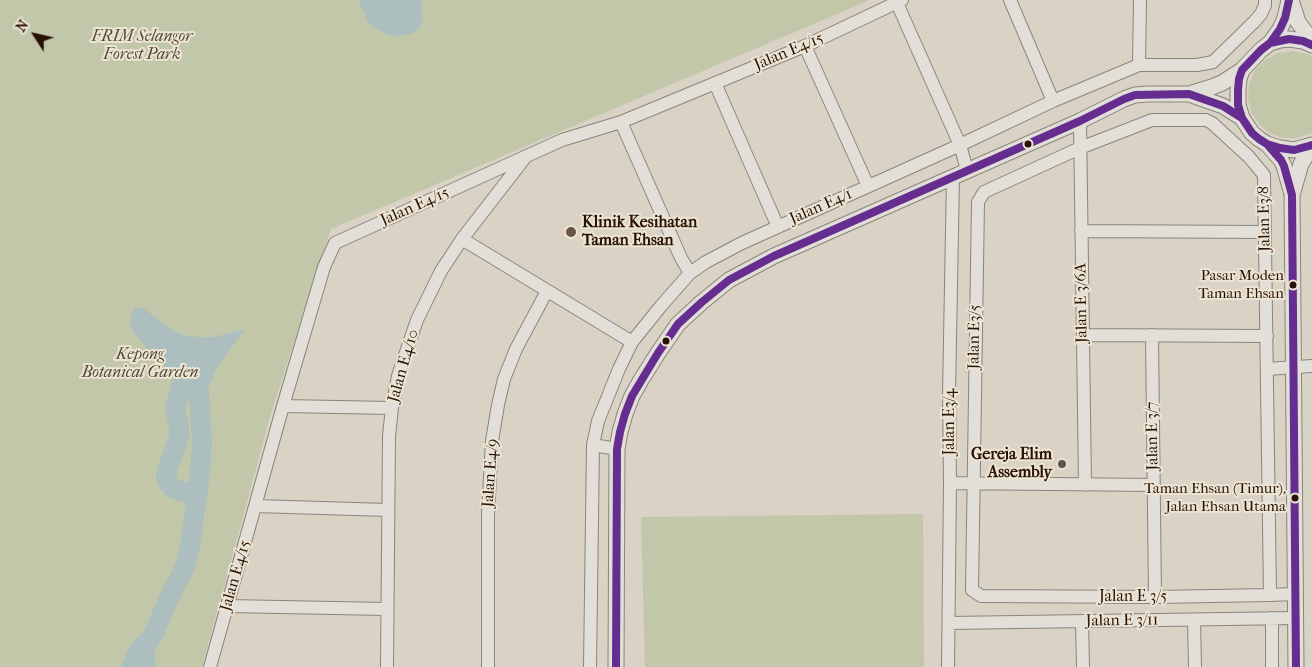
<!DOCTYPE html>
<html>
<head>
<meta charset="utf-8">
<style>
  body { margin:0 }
  #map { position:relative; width:1312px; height:667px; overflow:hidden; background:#d9d2c5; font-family:"IM FELL French Canon",serif }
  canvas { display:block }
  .north { position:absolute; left:10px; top:10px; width:50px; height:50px; -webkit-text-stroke:4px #ece4d4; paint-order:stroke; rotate:305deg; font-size:14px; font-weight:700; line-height:20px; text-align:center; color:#291203 }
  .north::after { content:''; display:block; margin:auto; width:18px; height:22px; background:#291203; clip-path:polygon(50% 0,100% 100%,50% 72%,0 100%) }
</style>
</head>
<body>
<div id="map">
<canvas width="1312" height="667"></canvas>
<div class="north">N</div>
</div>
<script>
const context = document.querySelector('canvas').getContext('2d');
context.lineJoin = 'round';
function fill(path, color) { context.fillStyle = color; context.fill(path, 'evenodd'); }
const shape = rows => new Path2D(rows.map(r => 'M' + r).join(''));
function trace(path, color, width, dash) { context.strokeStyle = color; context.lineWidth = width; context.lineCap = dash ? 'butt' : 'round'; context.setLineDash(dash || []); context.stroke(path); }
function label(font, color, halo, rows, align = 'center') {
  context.font = font + ' "IM FELL French Canon",serif'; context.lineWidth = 4; context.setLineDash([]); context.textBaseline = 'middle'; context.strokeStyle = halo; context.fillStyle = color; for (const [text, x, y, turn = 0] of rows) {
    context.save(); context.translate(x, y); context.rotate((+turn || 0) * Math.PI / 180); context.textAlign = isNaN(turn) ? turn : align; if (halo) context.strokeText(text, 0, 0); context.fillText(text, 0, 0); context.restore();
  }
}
const green = shape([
  [0,0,870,0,331,229,272,410,202,667,0,667],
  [1293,51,1307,54,1312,56,1312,133,1297,138,1283,138,1269,133,1259,124,1251,112,1248,98,1249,84,1255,70,1265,60,1278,53],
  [923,514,924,667,645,667,641,517]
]);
const water = shape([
  [360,0,421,0,423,19,420,27,416,31,410,34,393,37,374,28,368,22,360,4],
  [135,308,143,308,173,330,183,335,198,337,214,337,245,329,216,369,204,398,163,365,133,332,130,323,131,315],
  [159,620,160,627,154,655,156,662,155,667,121,667,127,651,133,641]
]);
const river = shape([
  [183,381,175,408,179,427,179,437,167,471,166,477,169,484,173,488,184,492,198,494],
  [132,667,143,651,155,631,168,600,185,567,190,546,200,473,202,442,199,394]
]);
const minor = shape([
  [1010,0,1053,101],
  [897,3,960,145,967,170],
  [805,46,868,186],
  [1139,65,1140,0],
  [715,83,778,227],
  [1080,121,1085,485],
  [621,122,681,258,690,273],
  [1081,231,1265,232],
  [462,239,632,342],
  [1083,335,1267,336],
  [1152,335,1155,597],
  [1267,369,1312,366],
  [283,406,392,408],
  [593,445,617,449],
  [950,483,1154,485],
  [255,506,388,510],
  [1270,595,1264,175,1249,157,1212,123,1206,120,1152,120,1080,148,984,192,978,202,972,590,981,596,1155,597,1270,595,1295,594],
  [227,606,387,609],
  [1272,618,1272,667],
  [1194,620,1195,667],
  [1082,621,1083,667],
  [949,623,1296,618],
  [210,667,283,406,324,267,335,243,562,140,621,122,805,46,902,0],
  [387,667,389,436,392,408,398,376,417,320,441,271,462,239,524,159],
  [488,667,488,514,492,441,498,405,504,379,516,349,547,291],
  [590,667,593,445,598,421,619,369,632,342,661,306,690,273,706,262,742,243,960,145,1053,101,1139,65,1197,65,1213,62,1254,22,1261,14,1265,5,1265,0],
  [948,667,950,483,949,394,953,177]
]);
const tertiary = shape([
  [1291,0,1298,22,1312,41],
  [1270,43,1280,29,1285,18,1289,0],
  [1312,45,1303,41,1289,39,1280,40,1270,43,1261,50,1242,70,1239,79,1238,90,1238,105,1242,118,1252,133,1259,139,1267,144,1280,148,1294,150,1312,145],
  [1189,94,1212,87,1222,83,1242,70],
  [1267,144,1281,160,1284,166,1292,194],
  [616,667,617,449,620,432,625,414,632,396,641,380,658,353,678,324,702,302,729,280,774,256,1080,121,1124,99,1135,95,1148,94,1189,94,1223,106,1242,118],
  [1296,667,1292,195,1301,164,1312,146]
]);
const bus1 = shape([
  [1270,43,1280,29,1285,18,1289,0],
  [1312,45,1303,41,1289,39,1270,43,1261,50,1242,70,1239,79,1238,90,1238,105,1242,118,1252,133,1259,139,1267,144,1280,148,1294,150,1312,145],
  [1267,144,1281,160,1284,166,1292,195,1296,667],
  [616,667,617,449,620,432,625,414,632,396,658,353,678,324,702,302,729,280,774,256,1080,121,1124,99,1135,95,1189,94,1223,106,1242,118]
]);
const markers = [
  [1028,144,4.5,"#291203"],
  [571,232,6,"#675547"],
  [1293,285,4.5,"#291203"],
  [666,341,4.5,"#291203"],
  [1062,464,5,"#675547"],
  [1295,498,4.5,"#291203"]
];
const busNames = [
  ["Pasar Moden",1284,276],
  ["Taman Ehsan",1284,294],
  ["Taman Ehsan (Timur),",1286,489],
  ["Jalan Ehsan Utama",1286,507]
];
const parkNames = [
  ["FRIM Selangor",142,37],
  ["Forest Park",142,55],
  ["Kepong",140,355],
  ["Botanical Garden",140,373]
];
const streetNames = [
  ["Jalan E4/15",789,52,-23],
  ["Jalan E4/15",415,207,-24],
  ["Jalan E4/1",821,207,-24],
  ["Jalan E3/8",1265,219,-91],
  ["Jalan E 3/6A",1082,303,-91],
  ["Jalan E3/5",975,337,-89],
  ["Jalan E4/10",404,366,-74],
  ["Jalan E3/4",950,422,-90],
  ["Jalan E 3/7",1153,436,-91],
  ["Jalan E4/9",491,473,-86],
  ["Jalan E4/15",236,576,-74],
  ["Jalan E 3/5",1133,597],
  ["Jalan E 3/11",1122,621,-1]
];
const poiNames = [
  ["Klinik Kesihatan",582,223],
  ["Taman Ehsan",582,241],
  ["Gereja Elim",1052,455,"right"],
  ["Assembly",1052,473,"right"]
];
fill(green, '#c2c7aa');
fill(water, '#acbfbe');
trace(river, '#acbfbe', 20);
trace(minor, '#8b847b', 14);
trace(tertiary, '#8b847b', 17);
trace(minor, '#e2dfd9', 12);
trace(tertiary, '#e2dfd9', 15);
trace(bus1, '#662d91', 8);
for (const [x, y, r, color] of markers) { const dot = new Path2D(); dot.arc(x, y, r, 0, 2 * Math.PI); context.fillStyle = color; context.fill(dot); trace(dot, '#ece4d4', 2); }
label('15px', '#291203', '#ece4d4', busNames, 'right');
label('italic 16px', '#52462e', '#ece4d4', parkNames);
label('16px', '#291203', '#ece4d4', streetNames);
label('bold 16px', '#291203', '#ece4d4', poiNames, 'left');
</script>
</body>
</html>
